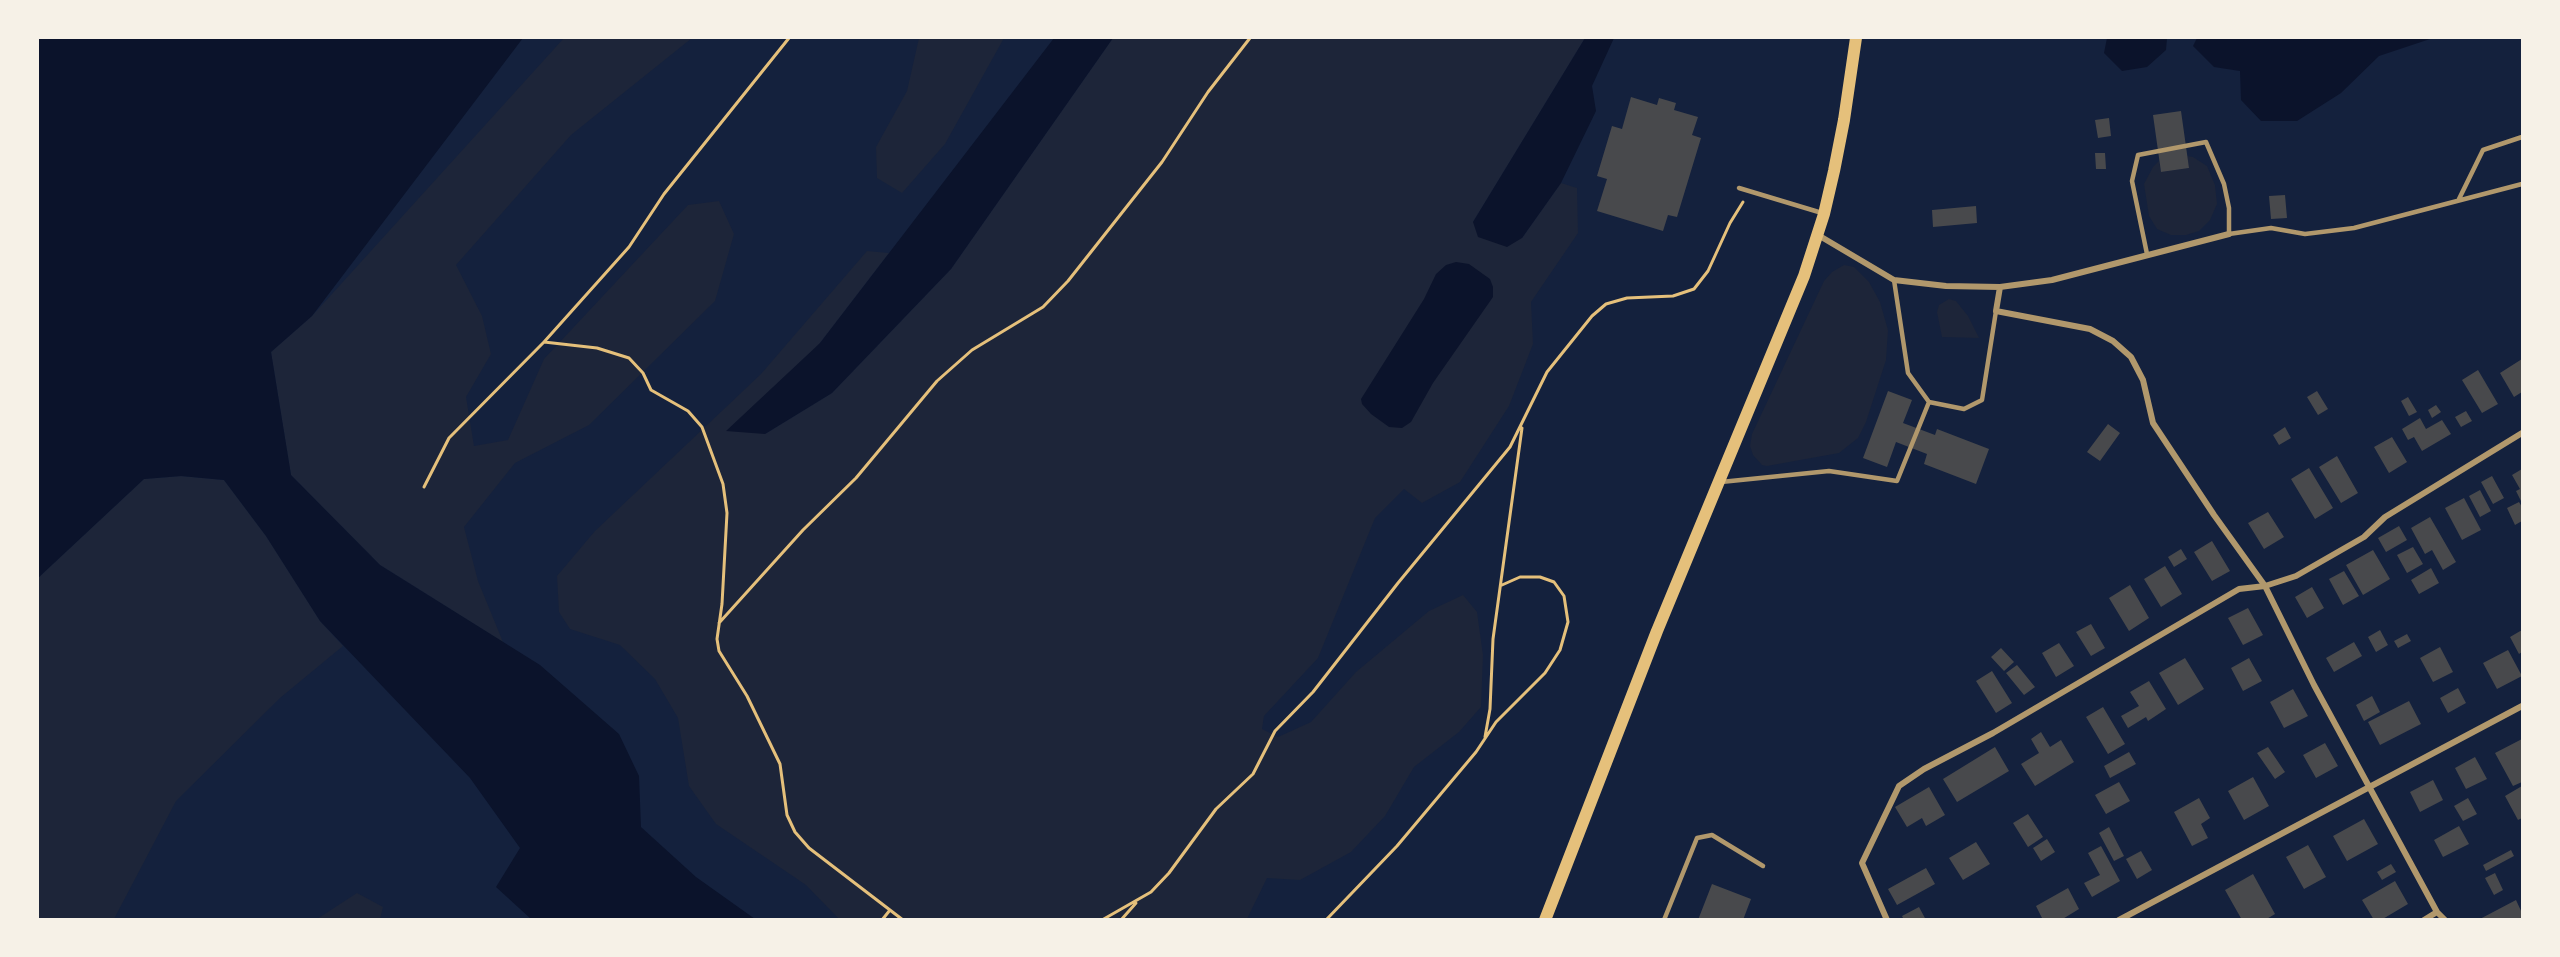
<!DOCTYPE html>
<html>
<head>
<meta charset="utf-8">
<style>
  body { margin:0 }
  #map { position:relative; width:2560px; height:957px; overflow:hidden; background:#14213d; font-family:"Fira Sans",sans-serif }
  canvas { display:block }
  .frame { position:absolute; inset:0; border:39px solid #f6f1e7; pointer-events:none }
</style>
</head>
<body>
<div id="map">
<canvas width="2560" height="957"></canvas>
<div class="frame"></div>
</div>
<script>
const context = document.querySelector('canvas').getContext('2d');
context.lineJoin = 'round';
function fill(path, color) { context.fillStyle = color; context.fill(path, 'evenodd'); }
const shape = rows => new Path2D(rows.map(r => 'M' + r).join(''));
function trace(path, color, width, dash) { context.strokeStyle = color; context.lineWidth = width; context.lineCap = dash ? 'butt' : 'round'; context.setLineDash(dash || []); context.stroke(path); }
const green = shape([
  [564,38,692,38,571,135,456,265,482,316,491,354,466,397,474,446,508,440,544,359,688,205,719,201,734,234,715,301,589,425,515,463,464,527,478,581,503,642,380,565,291,475,271,352,312,316],
  [919,38,1004,38,945,144,902,193,877,178,876,147,907,91],
  [1113,38,1585,38,1473,222,1522,238,1561,183,1577,188,1578,233,1531,302,1533,344,1509,406,1460,482,1422,503,1404,489,1375,518,1318,658,1264,716,1262,729,1278,737,1311,722,1356,672,1429,611,1463,595,1477,612,1483,655,1481,707,1459,732,1414,767,1385,816,1351,852,1300,880,1267,878,1247,919,839,919,806,885,716,824,689,786,678,718,655,679,620,645,570,629,559,612,557,576,595,531,761,374,867,251,889,253,820,343,765,434,832,393,951,269],
  [2187,156,2193,157,2207,166,2215,185,2217,204,2210,220,2199,231,2186,235,2171,235,2157,229,2149,216,2144,184,2153,167,2159,161,2161,172,2189,168],
  [1844,265,1854,267,1869,282,1880,302,1888,330,1886,360,1866,422,1858,438,1839,453,1767,466,1762,465,1753,455,1750,446,1752,434,1824,281,1832,272],
  [1949,299,1956,301,1968,316,1979,338,1942,337,1937,312,1939,305],
  [181,476,224,480,266,536,320,621,343,646,280,698,176,801,114,919,38,920,38,578,144,479],
  [357,893,383,907,380,919,317,919]
]);
const water = shape([
  [38,38,523,38,312,316,271,352,291,475,380,565,540,665,619,734,639,776,641,827,696,877,755,919,531,919,496,887,520,848,470,778,320,621,266,536,224,480,181,476,144,479,38,578],
  [1054,38,1113,38,951,269,832,393,765,434,726,431,820,343],
  [1585,38,1614,38,1592,86,1596,111,1561,183,1522,238,1507,247,1478,237,1473,222],
  [2107,38,2167,38,2166,50,2147,67,2122,71,2104,53],
  [2197,38,2433,38,2379,56,2341,93,2297,121,2261,121,2241,100,2240,71,2214,67,2193,46],
  [1456,262,1469,264,1490,279,1493,287,1493,297,1433,383,1411,422,1402,428,1389,427,1371,414,1362,404,1361,399,1424,299,1436,274,1446,265]
]);
const building = shape([
  [1631,97,1657,105,1659,98,1676,103,1674,110,1698,117,1692,135,1701,138,1677,217,1668,215,1663,231,1597,211,1607,179,1597,176,1612,126,1622,129],
  [2181,111,2189,168,2161,172,2153,115],
  [2109,118,2111,136,2098,138,2095,120],
  [2095,153,2105,153,2106,169,2096,169],
  [2285,195,2287,218,2271,219,2269,196],
  [1976,206,1977,223,1933,227,1932,210],
  [2522,359,2522,392,2514,397,2500,373],
  [2478,370,2498,404,2482,413,2462,380],
  [1888,391,1912,400,1903,423,1935,435,1937,429,1989,449,1976,484,1924,464,1927,454,1896,442,1887,467,1863,458],
  [2317,391,2328,409,2318,415,2307,397],
  [2408,397,2417,412,2409,416,2401,401],
  [2436,405,2441,412,2432,418,2428,410],
  [2466,411,2472,421,2461,427,2455,417],
  [2420,418,2426,429,2442,420,2451,434,2422,451,2414,437,2408,440,2402,429],
  [2108,424,2120,433,2100,461,2087,452],
  [2285,427,2291,438,2279,445,2273,435],
  [2392,437,2407,462,2389,473,2374,447],
  [2337,456,2358,493,2341,503,2319,467],
  [2309,468,2333,508,2315,519,2291,479],
  [2522,469,2522,503,2516,491,2520,489,2512,475],
  [2492,476,2504,498,2493,504,2481,482],
  [2480,490,2491,511,2480,517,2469,496],
  [2464,498,2481,530,2462,540,2445,508],
  [2519,502,2522,507,2522,521,2515,525,2507,508],
  [2268,512,2284,537,2264,549,2248,523],
  [2430,517,2456,562,2443,570,2432,550,2425,554,2411,528],
  [2399,526,2407,540,2386,552,2378,538],
  [2212,541,2230,571,2212,581,2194,552],
  [2413,547,2423,564,2407,573,2397,555],
  [2181,549,2187,559,2174,567,2168,557],
  [2373,550,2390,579,2363,595,2346,565],
  [2165,566,2182,594,2161,607,2144,579],
  [2431,568,2439,583,2419,594,2411,580],
  [2344,571,2359,596,2343,605,2329,579],
  [2130,585,2149,618,2129,631,2109,598],
  [2312,587,2324,608,2307,618,2295,597],
  [2248,608,2263,635,2243,645,2228,618],
  [2091,624,2105,648,2091,656,2076,632],
  [2380,630,2388,645,2376,652,2368,637],
  [2522,630,2522,652,2519,654,2510,637],
  [2407,634,2411,641,2398,648,2394,641],
  [2354,642,2362,656,2334,672,2326,658],
  [2059,643,2074,666,2056,677,2042,653],
  [2440,647,2453,672,2433,682,2420,658],
  [2001,648,2014,662,2004,671,1991,657],
  [2508,650,2522,676,2497,689,2483,663],
  [2185,658,2204,689,2178,705,2159,673],
  [2249,658,2262,681,2243,691,2231,668],
  [2017,665,2035,687,2024,695,2006,673],
  [1992,671,2012,703,1996,713,1976,681],
  [2149,681,2166,709,2148,721,2146,717,2128,728,2121,716,2139,706,2130,692],
  [2458,688,2466,703,2448,713,2440,698],
  [2293,689,2308,716,2284,728,2270,702],
  [2372,696,2380,712,2364,721,2356,705],
  [2409,701,2421,724,2380,745,2368,722],
  [2103,707,2125,744,2108,754,2086,717],
  [2041,732,2050,747,2061,740,2074,762,2035,786,2021,764,2039,753,2031,739],
  [2522,739,2522,782,2513,786,2495,753],
  [2325,743,2338,766,2316,778,2303,755],
  [1995,747,2009,771,1957,802,1943,779],
  [2268,747,2285,772,2275,779,2257,753],
  [2129,752,2136,764,2110,778,2104,766],
  [2475,757,2487,779,2466,789,2455,768],
  [2253,777,2269,806,2244,820,2228,791],
  [2433,780,2443,800,2420,812,2410,792],
  [2119,782,2130,801,2106,814,2095,795],
  [2522,786,2522,818,2518,820,2505,796],
  [1929,787,1945,815,1926,826,1922,818,1907,827,1895,807],
  [2199,798,2210,818,2201,824,2208,838,2192,846,2174,812],
  [2468,798,2477,814,2463,821,2454,806],
  [2028,814,2043,837,2028,847,2013,823],
  [2364,819,2378,844,2347,861,2333,836],
  [2459,826,2469,844,2443,857,2434,840],
  [2109,827,2124,856,2114,861,2099,833],
  [2047,839,2055,852,2041,861,2033,848],
  [1976,842,1990,864,1963,880,1949,858],
  [2308,845,2326,877,2304,889,2286,857],
  [2101,846,2120,881,2092,897,2084,883,2100,875,2088,853],
  [2511,850,2514,856,2486,871,2483,865],
  [2141,851,2152,870,2137,879,2126,859],
  [2391,864,2396,872,2382,880,2377,872],
  [1926,868,1935,884,1897,905,1888,889],
  [2495,873,2503,890,2494,895,2485,878],
  [2253,874,2275,914,2265,920,2242,920,2225,890],
  [2395,881,2408,904,2381,920,2374,920,2362,900],
  [1712,884,1751,899,1743,920,1698,920],
  [2068,888,2079,909,2061,920,2043,920,2036,906],
  [2516,900,2522,913,2522,920,2478,920],
  [1919,907,1926,920,1904,920,1902,916]
]);
const path = shape([
  [544,342,597,348,629,358,643,373,651,390,688,411,702,427,723,484,727,513,722,604,717,639,719,651,747,696,780,764,787,815,795,832,809,848,903,920],
  [424,487,449,438,544,342,629,247,664,194,789,38],
  [719,623,803,530,856,478,937,381,972,350,1043,307,1068,281,1162,162,1208,92,1250,38],
  [1485,737,1490,709,1493,639,1522,428],
  [882,920,890,910],
  [1102,920,1151,892,1169,873,1216,809,1253,774,1275,731,1313,692,1398,583,1510,447,1547,372,1592,316,1606,304,1627,298,1673,296,1694,289,1708,271,1730,223,1743,202],
  [1121,920,1136,903],
  [1326,920,1397,846,1476,752,1496,722,1545,673,1560,650,1568,622,1564,596,1554,582,1540,577,1520,577,1502,585]
]);
const service = shape([
  [1739,188,1822,213],
  [2459,199,2483,150,2522,137],
  [2147,254,2132,181,2138,155,2206,142,2224,184,2229,208,2229,234,2271,228,2305,234,2354,228,2522,184],
  [1929,402,1964,409,1982,400,1996,311],
  [1721,482,1829,471,1897,481,1929,402,1908,373,1894,280],
  [1664,920,1697,838,1712,835,1763,866]
]);
const minor = shape([
  [1818,235,1894,280,1946,286,2000,287,2052,280,2229,234],
  [2000,287,1996,311,2090,329,2113,341,2131,357,2143,380,2153,423,2214,515,2265,586,2314,685,2437,912],
  [1887,920,1862,863,1899,786,1924,769,1993,733,2239,589,2265,586,2296,576,2364,537,2385,517,2522,433],
  [2119,920,2522,706],
  [2424,920,2437,912,2445,920]
]);
const secondary = shape([
  [1545,920,1657,631,1804,276,1824,214,1834,171,1844,120,1856,38]
]);
fill(green, '#1d2539');
fill(water, '#0b132b');
fill(building, '#48494c');
trace(path, '#e5c07b', 3);
trace(service, '#b1986c', 4.5);
trace(minor, '#b1986c', 6);
trace(secondary, '#e5c07b', 12);
</script>
</body>
</html>
